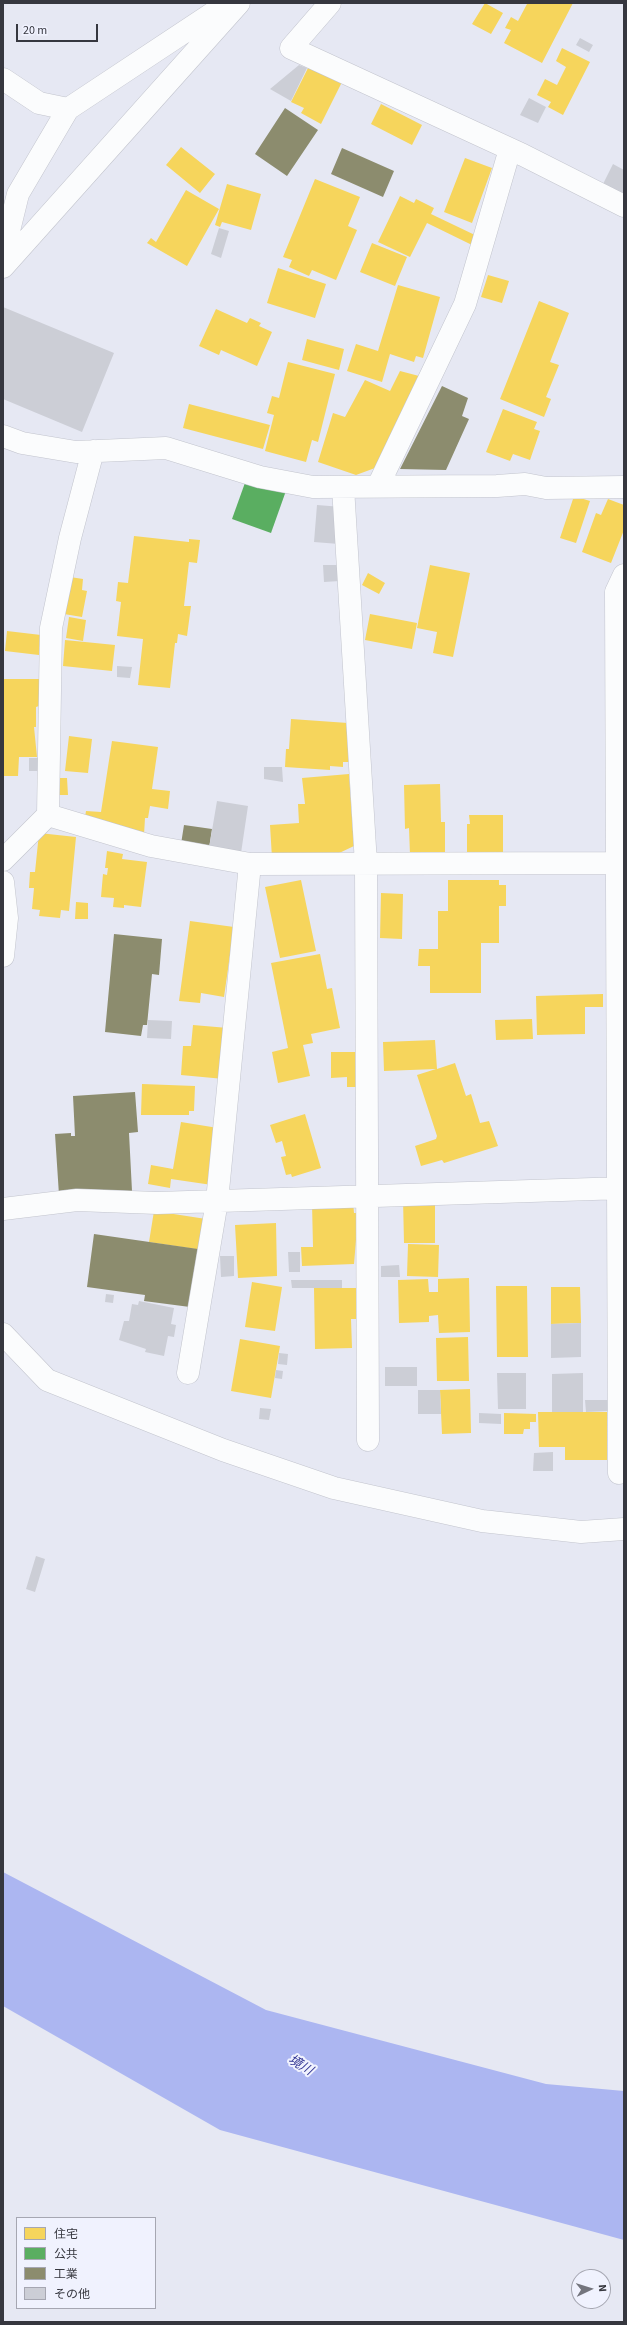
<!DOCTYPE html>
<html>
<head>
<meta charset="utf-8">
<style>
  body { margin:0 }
  #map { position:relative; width:627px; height:2325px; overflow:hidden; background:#e6e8f3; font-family:"Source Sans 3","Noto Sans JP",sans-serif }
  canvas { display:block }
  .frame { position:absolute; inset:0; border:4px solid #36373f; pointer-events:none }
  .legend { position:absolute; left:16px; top:2217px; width:140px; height:92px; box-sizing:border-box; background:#f0f2fe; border:1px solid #a6a7b2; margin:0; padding:5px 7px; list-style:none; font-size:12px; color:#36373f }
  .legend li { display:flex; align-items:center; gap:8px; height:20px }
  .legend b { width:20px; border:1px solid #a6a7b2 }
  .north { position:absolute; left:571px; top:2269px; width:40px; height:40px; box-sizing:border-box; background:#f0f2fe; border:1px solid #a6a7b2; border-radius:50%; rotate:86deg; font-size:11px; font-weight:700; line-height:16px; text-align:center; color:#36373f }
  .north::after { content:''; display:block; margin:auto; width:14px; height:18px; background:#74757e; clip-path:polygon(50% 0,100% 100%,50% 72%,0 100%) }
  .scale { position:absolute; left:16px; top:24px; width:82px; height:18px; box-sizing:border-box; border:2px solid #36373f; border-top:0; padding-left:5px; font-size:12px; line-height:14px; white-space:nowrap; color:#36373f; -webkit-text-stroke:3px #f0f2fe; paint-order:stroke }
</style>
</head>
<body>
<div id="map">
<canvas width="627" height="2325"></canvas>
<div class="frame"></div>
<ul class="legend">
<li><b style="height:11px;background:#f6d55c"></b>住宅</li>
<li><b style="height:11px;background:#5aae61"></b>公共</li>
<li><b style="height:11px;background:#8c8c6e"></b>工業</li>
<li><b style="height:11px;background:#ccced6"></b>その他</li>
</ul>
<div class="north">N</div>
<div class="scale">20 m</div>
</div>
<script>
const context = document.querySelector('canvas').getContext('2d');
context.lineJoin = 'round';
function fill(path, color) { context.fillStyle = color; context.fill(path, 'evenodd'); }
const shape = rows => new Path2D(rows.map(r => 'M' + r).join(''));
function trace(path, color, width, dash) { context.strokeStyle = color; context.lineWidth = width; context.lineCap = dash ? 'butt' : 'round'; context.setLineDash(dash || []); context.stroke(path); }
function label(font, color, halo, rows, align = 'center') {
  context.font = font + ' "Source Sans 3","Noto Sans JP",sans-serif'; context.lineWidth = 4; context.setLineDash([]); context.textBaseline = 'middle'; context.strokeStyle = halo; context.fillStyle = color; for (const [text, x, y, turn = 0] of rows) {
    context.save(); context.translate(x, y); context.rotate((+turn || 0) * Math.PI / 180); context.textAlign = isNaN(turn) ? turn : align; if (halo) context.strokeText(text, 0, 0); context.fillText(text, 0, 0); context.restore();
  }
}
const water = shape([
  [3,1872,266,2010,546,2084,624,2091,624,2240,220,2130,3,2006]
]);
const homes = shape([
  [485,3,503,13,491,34,472,24],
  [525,3,573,3,542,63,504,43,511,30,505,28,511,17,518,21,527,4],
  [562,48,590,62,563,115,548,107,551,102,537,95,545,79,557,85,566,67,556,61],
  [309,66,342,82,321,124,301,113,304,108,291,102],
  [381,104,422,125,412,145,371,124],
  [181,147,215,174,200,193,166,165],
  [465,158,492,168,472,223,444,212],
  [315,179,360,197,348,226,357,230,336,280,312,270,309,276,289,267,292,260,283,257],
  [227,184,261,194,251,230,222,222,220,227,215,225],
  [186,190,219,209,187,266,147,243,151,238,156,242],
  [400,196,414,203,416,199,434,208,431,214,477,236,472,245,427,223,410,257,378,242],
  [372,243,407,257,395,286,360,272],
  [278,268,326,284,315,318,267,303],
  [488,275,509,281,502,303,481,297],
  [398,285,440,297,423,358,416,356,414,362,390,354,382,382,347,371,356,344,378,351],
  [539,301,569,313,550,362,559,365,546,397,551,399,544,417,500,399],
  [216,309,247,323,250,318,261,323,259,326,272,332,257,366,221,350,219,355,199,346],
  [307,339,344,349,339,370,302,360],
  [288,362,335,374,318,442,312,440,306,462,265,451,274,415,267,413,272,396,279,398],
  [400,371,419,376,375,468,356,475,318,462,333,413,345,417,365,380,390,391],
  [189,404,270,425,263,449,183,428],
  [503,409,537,422,534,429,540,431,530,460,513,454,510,461,486,452],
  [574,496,590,501,576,543,560,538],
  [608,499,624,505,624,530,611,563,582,552,596,513,601,515],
  [134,536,189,542,189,539,200,540,197,563,189,562,184,606,191,606,187,636,178,634,177,643,175,643,170,688,138,685,143,639,117,636,121,602,116,601,118,582,128,583],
  [430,565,470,573,453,657,433,653,437,632,417,628],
  [368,573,385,583,379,594,362,585],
  [70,577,83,579,82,590,87,591,82,617,64,614],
  [370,614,417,623,412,649,365,640],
  [69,617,86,620,83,641,66,638],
  [7,631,41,635,39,655,5,651],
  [65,640,115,645,112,671,63,666],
  [3,679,39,679,39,706,36,707,36,727,34,727,37,757,19,757,18,776,3,776],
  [291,719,348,723,352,762,343,762,343,767,330,766,330,770,285,767,286,749,289,749],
  [69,736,92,739,88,773,65,771],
  [112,741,158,747,152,789,170,791,168,809,150,806,148,818,145,818,144,835,85,817,86,811,101,812],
  [349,774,354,846,335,855,272,858,270,825,299,823,298,804,305,804,302,778],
  [57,778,67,778,68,795,57,795],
  [440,784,441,822,445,822,445,855,410,855,409,828,405,829,404,785],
  [469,815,503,815,503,852,467,852,467,824,470,824],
  [39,833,76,837,69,911,61,910,60,918,39,916,40,910,32,909,34,888,29,888,30,872,35,872],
  [107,851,123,854,122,859,147,862,141,907,124,905,124,908,113,907,114,898,101,897,103,874,107,875,108,868,105,868],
  [301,880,316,951,280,958,265,887],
  [448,880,499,880,499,885,506,885,506,906,499,906,499,943,481,943,481,993,430,993,430,966,418,966,419,949,438,949,438,911,448,911],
  [381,893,403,894,402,939,380,938],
  [76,902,88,903,88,919,75,919],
  [190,921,234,927,224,997,201,993,200,1003,179,1001],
  [320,954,327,989,332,988,340,1028,311,1034,313,1043,303,1045,310,1076,278,1083,272,1052,288,1048,271,963],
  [603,994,603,1007,585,1007,585,1034,537,1035,536,996],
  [532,1019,533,1039,496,1040,495,1020],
  [193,1025,228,1028,224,1079,181,1075,183,1046,191,1046],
  [435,1040,437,1069,455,1063,466,1096,471,1094,480,1123,489,1121,498,1146,444,1163,442,1160,421,1166,415,1146,436,1139,437,1136,417,1075,436,1069,384,1071,383,1042],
  [331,1052,363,1052,363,1087,347,1087,347,1077,331,1078],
  [142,1084,195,1086,194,1111,189,1111,189,1115,141,1115],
  [305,1114,321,1168,292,1177,291,1174,286,1175,281,1157,286,1156,282,1141,276,1143,270,1125],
  [181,1122,218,1128,212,1185,171,1179,170,1188,148,1184,151,1165,173,1169],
  [403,1199,435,1199,435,1243,404,1243],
  [353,1201,354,1213,362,1213,363,1239,356,1240,354,1264,302,1266,301,1247,313,1247,312,1203],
  [154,1211,206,1219,202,1250,149,1242],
  [276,1223,277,1276,238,1278,235,1225],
  [408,1244,439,1245,438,1277,407,1276],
  [469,1278,470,1332,439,1333,438,1315,429,1316,429,1322,399,1323,398,1280,428,1279,429,1292,438,1292,438,1279],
  [252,1282,282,1287,275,1331,245,1327],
  [496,1286,527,1286,528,1357,497,1357],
  [551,1287,580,1287,581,1323,551,1324],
  [314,1288,358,1288,358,1319,351,1319,352,1348,315,1349],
  [468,1337,469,1381,437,1381,436,1338],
  [240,1339,280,1346,271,1398,231,1391],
  [470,1389,471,1433,442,1434,440,1390],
  [538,1412,607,1412,607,1460,565,1460,565,1447,539,1447],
  [504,1413,536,1414,536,1422,530,1422,530,1429,524,1429,523,1434,504,1434]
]);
const public = shape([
  [246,480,287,488,271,533,232,519]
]);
const industry = shape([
  [285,108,318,130,287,176,255,154],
  [342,148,394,171,383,197,331,174],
  [442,386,468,398,462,416,469,419,446,470,400,469],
  [184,825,212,829,209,848,181,844],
  [114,934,162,939,159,975,152,974,147,1025,143,1025,141,1036,105,1032],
  [135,1092,138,1132,129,1133,132,1191,59,1195,55,1134,71,1133,71,1136,75,1136,73,1096],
  [94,1234,198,1249,190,1307,144,1301,145,1295,87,1287]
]);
const building = shape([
  [580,38,593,45,589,52,576,45],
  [299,65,307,68,291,101,270,89],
  [529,98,546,107,538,123,520,115],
  [613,164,624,170,624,197,602,186],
  [219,228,229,231,221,258,211,254],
  [3,307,114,353,82,432,3,399],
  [317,505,342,507,339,544,314,542],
  [323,565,340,565,340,581,324,582],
  [117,666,132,667,130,678,117,677],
  [29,758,39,758,39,771,29,771],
  [264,767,282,767,283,782,264,779],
  [217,801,248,806,241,853,209,848],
  [148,1020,172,1021,171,1039,147,1038],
  [288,1252,300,1252,300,1272,289,1272],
  [220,1256,234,1256,234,1276,221,1277],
  [399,1265,400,1277,381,1277,381,1266],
  [291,1280,342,1280,342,1288,292,1288],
  [106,1294,114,1295,113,1303,105,1302],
  [139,1301,174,1308,171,1324,176,1325,174,1337,168,1336,164,1356,145,1352,146,1349,119,1340,124,1321,129,1321,132,1304,138,1305],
  [581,1323,581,1357,551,1358,551,1324],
  [279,1353,288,1354,287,1365,278,1364],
  [385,1367,417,1367,417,1386,385,1386],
  [276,1370,283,1371,282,1379,275,1378],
  [497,1373,526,1373,526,1409,498,1409],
  [583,1373,583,1412,552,1412,552,1374],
  [418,1390,440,1390,441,1414,418,1414],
  [585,1400,610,1400,609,1411,586,1412],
  [260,1408,271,1409,269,1420,259,1419],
  [479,1413,501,1414,501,1424,479,1423],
  [553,1452,553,1471,533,1471,534,1453],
  [36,1556,45,1559,35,1592,26,1589]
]);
const minor = shape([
  [330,3,291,48,523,155,624,206],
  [3,79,39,103,68,109],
  [3,255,18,194,68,109,228,3],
  [3,267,239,3],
  [3,436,22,443,76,452,166,448,260,477,313,487,497,486,525,484,546,488,624,487],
  [93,451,70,538,51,628,48,815,151,846,250,864,617,863],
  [378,486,465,304,510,149],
  [343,487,366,864,368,1440],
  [3,860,48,815],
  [3,882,7,918,3,956],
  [3,1209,77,1200,157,1203,624,1188],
  [3,1334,47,1380,223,1450,334,1488,482,1521,581,1532,624,1529],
  [188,1373,217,1201,250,864],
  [619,1473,616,592,624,575]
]);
const waterNames = [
  ["境川",300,2066,31]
];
fill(water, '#acb6f1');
fill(homes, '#f6d55c');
fill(public, '#5aae61');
fill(industry, '#8c8c6e');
fill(building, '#ccced6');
trace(minor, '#c2c4cd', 23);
trace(minor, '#fbfcfd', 22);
label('italic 13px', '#373a96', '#f0f2fe', waterNames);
</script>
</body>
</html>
